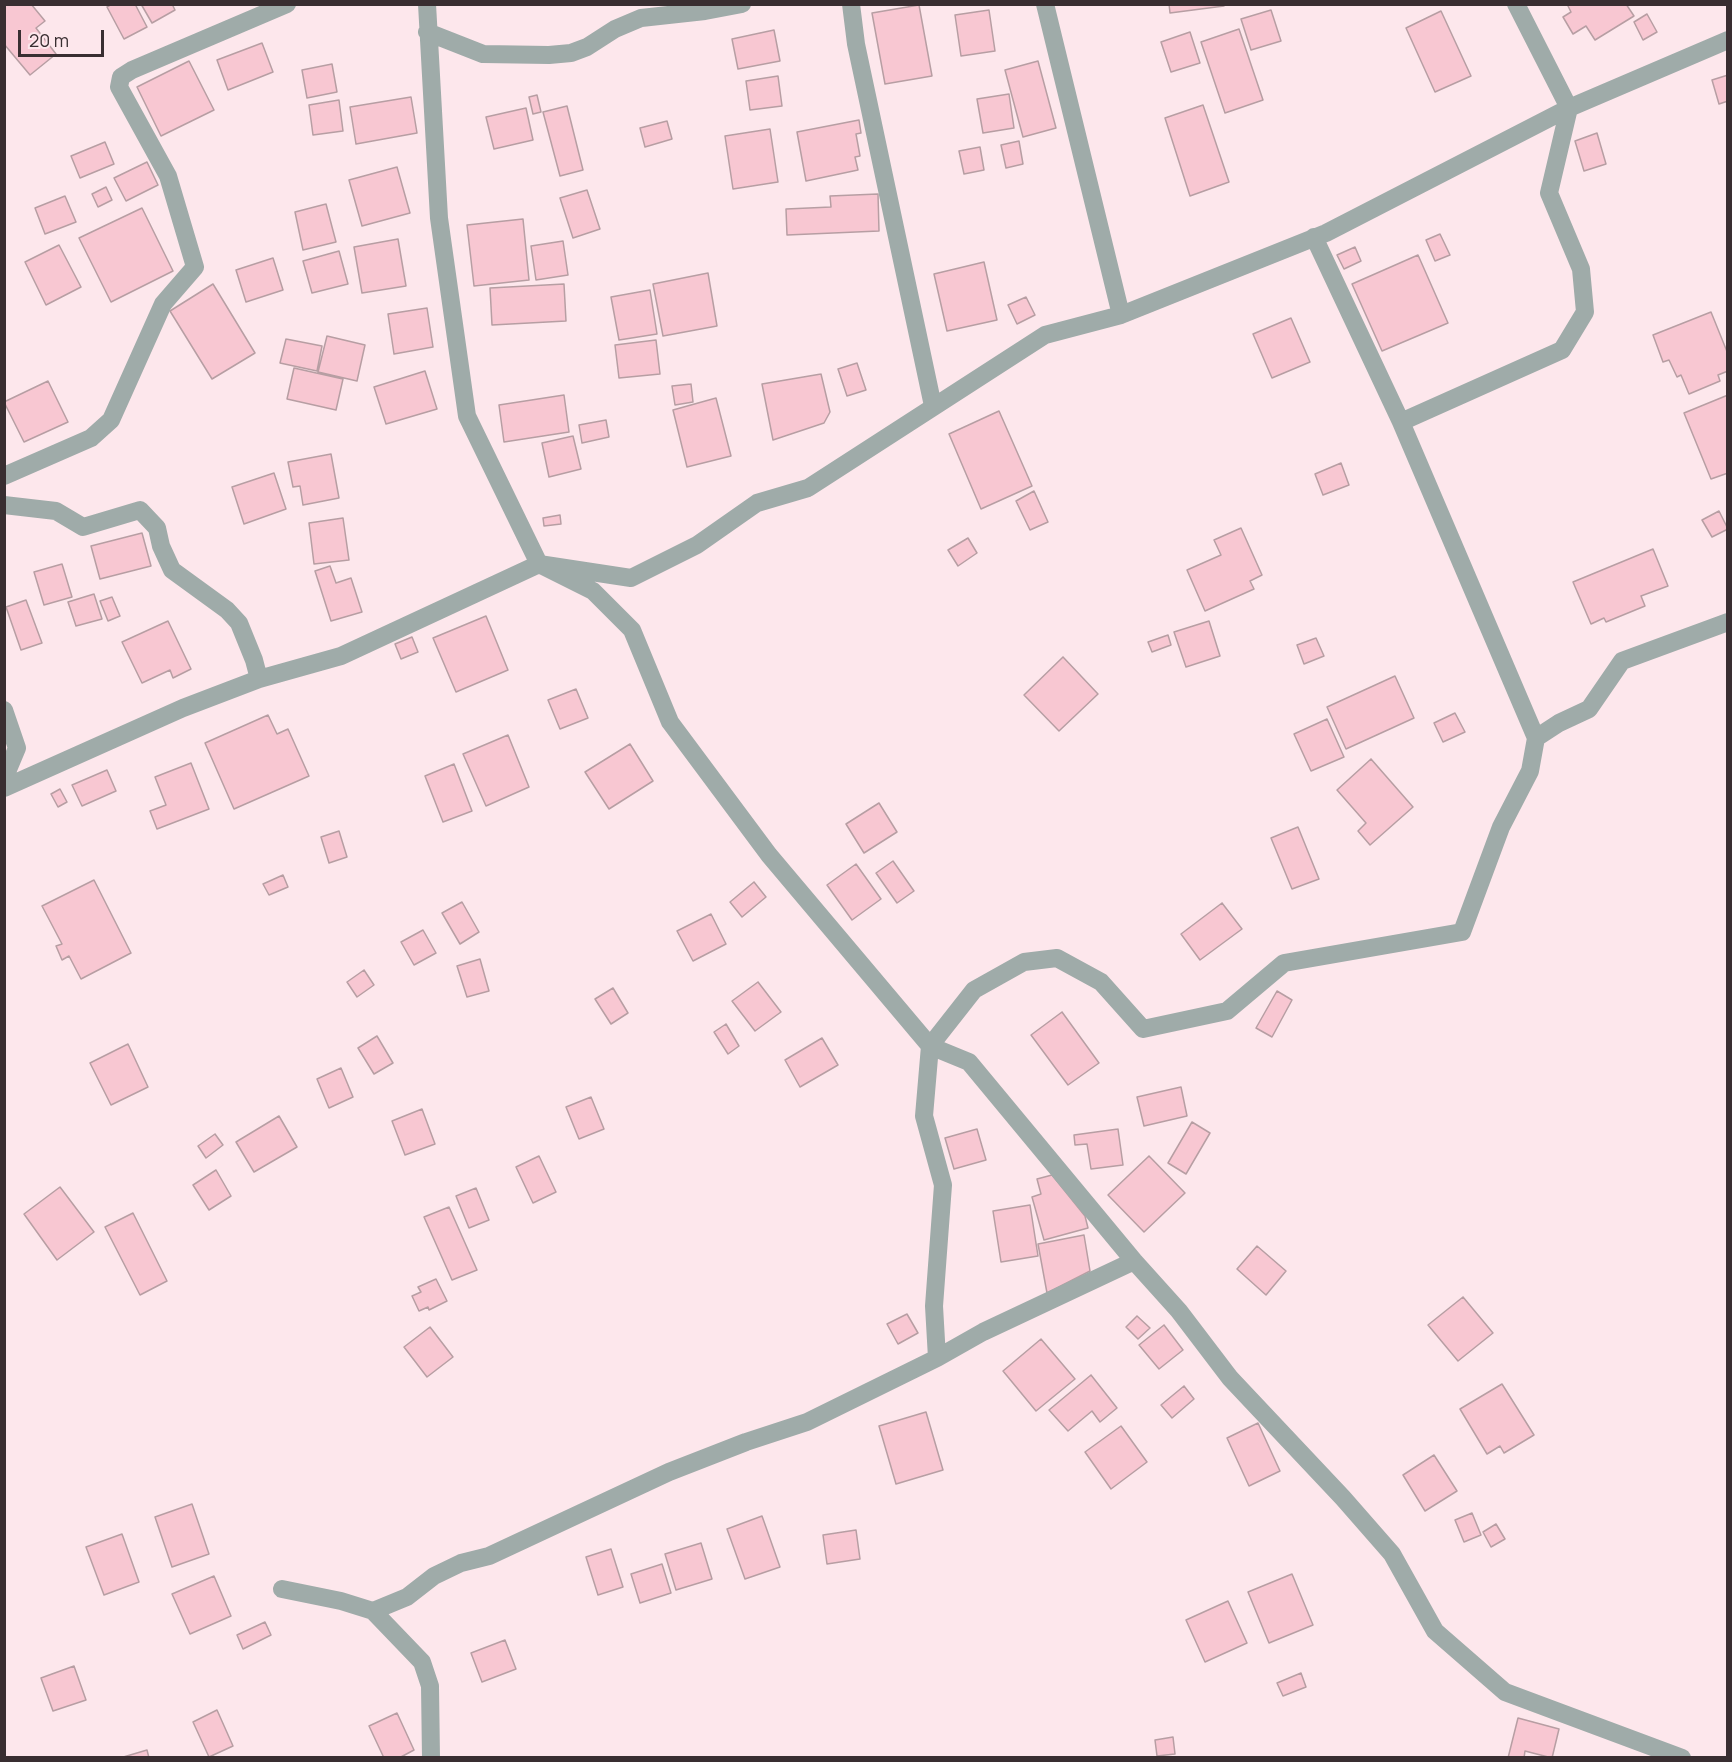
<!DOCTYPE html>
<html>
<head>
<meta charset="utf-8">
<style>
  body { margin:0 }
  #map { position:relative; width:1732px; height:1762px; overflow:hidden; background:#fde7ec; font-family:Manrope,sans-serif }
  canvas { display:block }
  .frame { position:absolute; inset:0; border:6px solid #392e31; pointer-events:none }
  .scale { position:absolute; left:18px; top:30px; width:86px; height:27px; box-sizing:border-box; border:3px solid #392e31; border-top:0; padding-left:8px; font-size:18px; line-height:21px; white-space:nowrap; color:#392e31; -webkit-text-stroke:4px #fde7ec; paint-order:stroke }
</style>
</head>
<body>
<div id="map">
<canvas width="1732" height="1762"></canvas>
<div class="frame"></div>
<div class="scale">20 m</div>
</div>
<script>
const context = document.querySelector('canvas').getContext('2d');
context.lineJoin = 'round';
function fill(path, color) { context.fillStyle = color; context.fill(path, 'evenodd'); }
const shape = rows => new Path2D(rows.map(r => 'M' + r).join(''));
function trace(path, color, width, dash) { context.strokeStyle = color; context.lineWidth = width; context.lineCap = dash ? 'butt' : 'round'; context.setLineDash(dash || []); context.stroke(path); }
const building = shape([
  [4,4,31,4,45,21,36,28,56,54,30,75,4,44,4,4],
  [112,4,135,4,147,27,124,39,107,7,112,4],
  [141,4,172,4,175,10,152,23,141,4],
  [1169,4,1224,4,1224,6,1170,13,1169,4],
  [1567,4,1626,4,1634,16,1595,40,1586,26,1573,34,1563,17,1571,12,1567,4],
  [919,5,932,76,885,84,872,13,919,5],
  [989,10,995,51,961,56,955,15,989,10],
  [1271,10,1281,41,1251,50,1241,19,1271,10],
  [1441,11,1471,76,1435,92,1406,28,1441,11],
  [1647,14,1657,32,1643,40,1634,22,1647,14],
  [1239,29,1263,100,1225,113,1201,42,1239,29],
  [774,30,780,61,738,69,732,39,774,30],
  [1190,32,1200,63,1171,72,1161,42,1190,32],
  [262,43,273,72,228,90,217,60,262,43],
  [189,61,214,110,161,136,137,87,189,61],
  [1038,61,1056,128,1023,137,1005,70,1038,61],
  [332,64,337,92,307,98,302,70,332,64],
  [1728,75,1728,101,1719,104,1712,80,1728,75],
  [778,76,782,106,750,110,746,81,778,76],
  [1009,94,1014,128,983,133,977,99,1009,94],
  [537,95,541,112,533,114,529,97,537,95],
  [411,97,417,133,356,144,350,107,411,97],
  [339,100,343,131,313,135,309,105,339,100],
  [1203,105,1229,182,1190,196,1165,118,1203,105],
  [567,106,583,170,560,176,543,112,567,106],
  [526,108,533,140,494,149,486,117,526,108],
  [859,120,861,133,856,134,860,156,855,157,858,170,806,181,797,132,859,120],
  [667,121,672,139,645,147,640,128,667,121],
  [770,129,778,182,733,189,725,136,770,129],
  [1597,133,1606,164,1584,171,1575,141,1597,133],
  [1019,141,1023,164,1006,168,1001,145,1019,141],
  [105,142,114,164,80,178,71,156,105,142],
  [980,147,984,170,964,174,959,151,980,147],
  [147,162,158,185,126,201,114,178,147,162],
  [397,167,410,213,362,226,349,180,397,167],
  [106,187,112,200,98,207,92,194,106,187],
  [587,190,600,229,573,238,560,198,587,190],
  [878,194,879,231,787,235,786,209,831,207,830,196,878,194],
  [65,196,76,222,45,234,35,208,65,196],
  [326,204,336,242,303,250,295,212,326,204],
  [142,208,173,271,111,302,79,238,142,208],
  [523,219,529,280,474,286,467,225,523,219],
  [1440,234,1450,255,1435,261,1426,240,1440,234],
  [398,239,406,286,362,293,354,247,398,239],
  [563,241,568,275,536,280,531,246,563,241],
  [59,245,81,287,46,305,25,262,59,245],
  [1355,247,1361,261,1344,269,1337,255,1355,247],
  [339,251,348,284,312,293,303,261,339,251],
  [1418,255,1448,323,1382,351,1352,284,1418,255],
  [273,258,283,290,246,302,236,270,273,258],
  [984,262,997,320,947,331,934,274,984,262],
  [708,273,717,326,663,336,653,284,708,273],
  [213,284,255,353,212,379,170,311,213,284],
  [564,284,566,321,492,325,490,288,564,284],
  [650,290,657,334,619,340,611,297,650,290],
  [1026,297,1035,315,1017,324,1008,305,1026,297],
  [427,308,433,347,394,354,388,314,427,308],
  [1711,312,1728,354,1728,371,1718,375,1720,381,1689,394,1681,375,1677,377,1669,360,1663,362,1653,335,1711,312],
  [1291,318,1310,362,1272,378,1253,334,1291,318],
  [327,336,365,345,357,381,318,372,327,336],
  [286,339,322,346,317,371,280,363,286,339],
  [656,340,660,374,619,378,615,345,656,340],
  [857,363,866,390,847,396,838,369,857,363],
  [294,368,343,379,336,410,287,399,294,368],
  [425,371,437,409,386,424,374,387,425,371],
  [821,374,830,412,824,423,773,440,762,384,821,374],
  [48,381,68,422,24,442,4,402,48,381],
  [691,384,693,402,675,405,672,386,691,384],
  [564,395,569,432,504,442,499,405,564,395],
  [1728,395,1728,473,1711,479,1684,413,1728,395],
  [716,398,731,456,687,467,673,410,716,398],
  [999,411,1032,486,981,509,949,434,999,411],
  [606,420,609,437,582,443,579,425,606,420],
  [573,436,581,469,549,477,542,443,573,436],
  [331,454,339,498,303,505,300,486,293,487,288,462,331,454],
  [1341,463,1349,485,1323,495,1315,474,1341,463],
  [274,473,286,509,244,524,232,487,274,473],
  [1034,491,1048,522,1030,530,1016,501,1034,491],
  [1719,511,1728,529,1712,537,1702,520,1719,511],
  [560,515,561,524,544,526,543,518,560,515],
  [343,518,349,560,314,564,309,523,343,518],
  [1241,528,1262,575,1250,581,1254,589,1205,611,1187,570,1221,555,1214,540,1241,528],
  [142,533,151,566,100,579,91,546,142,533],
  [968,538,977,553,958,566,948,550,968,538],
  [1653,549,1668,586,1641,596,1645,606,1606,622,1604,618,1591,624,1573,582,1653,549],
  [62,564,72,597,44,605,34,572,62,564],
  [330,566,336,583,351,578,362,612,331,621,315,571,330,566],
  [94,594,102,619,76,626,68,602,94,594],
  [112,597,120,616,108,621,100,601,112,597],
  [26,600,42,643,21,650,6,607,26,600],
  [486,616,508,670,456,692,433,638,486,616],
  [168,621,191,669,173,678,170,670,142,683,122,642,168,621],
  [1209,621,1220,656,1186,667,1174,632,1209,621],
  [1168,635,1171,645,1152,652,1148,642,1168,635],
  [412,637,418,652,401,659,395,644,412,637],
  [1316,638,1324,656,1304,664,1297,645,1316,638],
  [1063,657,1098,694,1059,731,1024,695,1063,657],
  [1395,676,1414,718,1346,749,1327,707,1395,676],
  [576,689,588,718,560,729,548,700,576,689],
  [1455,713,1465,732,1443,742,1434,723,1455,713],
  [268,715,277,734,288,729,309,776,234,809,205,743,268,715],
  [1327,719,1344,757,1311,771,1294,734,1327,719],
  [508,735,529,787,486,806,463,754,508,735],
  [630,744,653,781,609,809,585,772,630,744],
  [1371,759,1413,807,1370,845,1358,831,1366,823,1337,790,1371,759],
  [191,763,209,809,157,829,150,811,166,805,155,777,191,763],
  [454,764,472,811,443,822,425,776,454,764],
  [107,770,116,791,82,806,72,785,107,770],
  [60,789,67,802,58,807,51,794,60,789],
  [879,803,897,832,864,853,846,824,879,803],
  [1298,827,1319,879,1292,889,1271,838,1298,827],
  [339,831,347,857,329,863,321,837,339,831],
  [893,861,914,891,897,903,876,873,893,861],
  [856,864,881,899,852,920,827,885,856,864],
  [283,875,288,887,269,895,263,884,283,875],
  [94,880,131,953,81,979,69,956,62,960,56,946,62,944,42,906,94,880],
  [754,882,766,897,742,917,730,902,754,882],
  [462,902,479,932,460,944,442,913,462,902],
  [1222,903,1242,929,1200,960,1181,934,1222,903],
  [711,914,726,944,693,961,677,931,711,914],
  [423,930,436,953,414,965,401,942,423,930],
  [480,959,489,991,467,997,457,966,480,959],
  [364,970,374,985,357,997,347,982,364,970],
  [758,982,781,1012,755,1031,732,1001,758,982],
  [613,988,628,1013,611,1024,595,999,613,988],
  [1277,991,1292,1000,1272,1037,1256,1028,1277,991],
  [1062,1012,1099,1063,1068,1085,1031,1035,1062,1012],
  [726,1024,739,1046,728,1054,714,1032,726,1024],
  [377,1036,393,1063,374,1074,358,1048,377,1036],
  [822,1038,838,1065,800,1087,785,1060,822,1038],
  [128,1044,148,1087,111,1105,90,1063,128,1044],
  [341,1068,353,1097,329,1108,317,1079,341,1068],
  [1181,1087,1187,1116,1144,1126,1137,1097,1181,1087],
  [591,1097,604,1129,579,1139,566,1107,591,1097],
  [422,1109,435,1144,405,1155,392,1121,422,1109],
  [279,1116,297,1147,254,1172,236,1142,279,1116],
  [1192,1122,1210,1133,1186,1174,1168,1163,1192,1122],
  [977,1129,986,1160,954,1169,945,1138,977,1129],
  [1118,1129,1123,1165,1091,1169,1087,1144,1075,1145,1074,1135,1118,1129],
  [215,1134,223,1145,206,1158,198,1146,215,1134],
  [539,1156,556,1192,533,1203,516,1167,539,1156],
  [1149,1156,1185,1193,1144,1232,1108,1195,1149,1156],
  [216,1170,231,1196,209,1210,193,1185,216,1170],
  [1052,1175,1085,1216,1088,1228,1044,1240,1032,1197,1041,1194,1037,1179,1052,1175],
  [60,1187,94,1232,57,1260,24,1214,60,1187],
  [476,1188,489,1220,469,1228,456,1196,476,1188],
  [1030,1205,1038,1256,1001,1262,993,1211,1030,1205],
  [449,1207,477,1270,452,1280,424,1217,449,1207],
  [133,1213,167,1281,140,1295,105,1227,133,1213],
  [1084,1235,1090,1271,1047,1293,1038,1244,1084,1235],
  [1257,1246,1286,1271,1266,1295,1237,1269,1257,1246],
  [436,1279,447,1301,429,1310,428,1307,419,1311,412,1296,421,1292,418,1287,436,1279],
  [1463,1297,1493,1333,1458,1361,1428,1325,1463,1297],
  [907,1314,918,1333,898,1344,887,1324,907,1314],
  [1137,1316,1150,1328,1138,1339,1126,1327,1137,1316],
  [1164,1325,1183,1350,1159,1369,1139,1345,1164,1325],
  [430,1327,453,1357,427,1377,404,1347,430,1327],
  [1041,1339,1075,1379,1036,1411,1003,1371,1041,1339],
  [1091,1375,1117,1408,1100,1422,1092,1411,1068,1431,1049,1410,1091,1375],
  [1502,1384,1534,1435,1504,1453,1500,1446,1487,1454,1460,1409,1502,1384],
  [1184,1386,1194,1399,1172,1418,1161,1405,1184,1386],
  [926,1412,943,1470,896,1484,879,1426,926,1412],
  [1258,1423,1280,1471,1249,1486,1227,1438,1258,1423],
  [1121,1426,1147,1462,1111,1489,1085,1452,1121,1426],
  [1434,1455,1457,1491,1425,1511,1403,1475,1434,1455],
  [192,1504,209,1554,172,1567,155,1517,192,1504],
  [1472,1513,1481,1535,1464,1542,1455,1520,1472,1513],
  [762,1516,780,1567,745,1579,727,1529,762,1516],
  [1496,1524,1505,1539,1491,1547,1483,1532,1496,1524],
  [856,1530,860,1559,827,1564,823,1535,856,1530],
  [122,1534,139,1582,104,1595,86,1547,122,1534],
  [701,1543,712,1579,676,1590,665,1554,701,1543],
  [611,1549,623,1587,598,1595,586,1557,611,1549],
  [662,1564,671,1593,640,1603,631,1574,662,1564],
  [1292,1574,1313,1625,1269,1643,1248,1592,1292,1574],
  [214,1576,231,1616,190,1634,172,1594,214,1576],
  [1228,1601,1247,1643,1205,1662,1186,1620,1228,1601],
  [265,1622,271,1635,243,1649,237,1635,265,1622],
  [505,1640,516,1669,482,1682,471,1653,505,1640],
  [74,1666,86,1700,53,1711,41,1678,74,1666],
  [1301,1673,1306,1687,1283,1696,1277,1683,1301,1673],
  [217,1710,233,1746,209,1757,193,1722,217,1710],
  [397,1713,414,1750,399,1758,384,1758,369,1726,397,1713],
  [1518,1718,1559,1729,1552,1758,1525,1751,1524,1758,1508,1758,1518,1718],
  [1173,1737,1175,1754,1157,1756,1155,1740,1173,1737],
  [147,1750,149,1758,120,1758,147,1750]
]);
const minor = shape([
  [427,4,439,218,467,416,539,564,593,591,632,630,670,722,769,855,930,1046,969,1062,1134,1261,1179,1311,1230,1378,1343,1498,1392,1554,1435,1631,1505,1692,1682,1758],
  [851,4,856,44,933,406],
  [1045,4,1121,315],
  [427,32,483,54,549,55,571,53,587,47,615,29,641,18,705,11,742,4],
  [1314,237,1401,422,1536,738],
  [1401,422,1562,350,1585,312,1581,269,1549,193,1569,108,1516,4],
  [4,476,91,438,111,420,163,304,195,267,168,176,119,87,121,77,132,70,287,4],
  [4,505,56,511,83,527,140,510,157,528,161,546,172,570,227,610,239,623,254,660,259,679],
  [4,710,17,748,4,779],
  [4,788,183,708,259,679,341,656,539,564,631,578,697,545,757,503,808,488,1045,335,1121,315,1326,233,1569,108,1728,40],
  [937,1358,934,1306,943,1185,924,1116,930,1046,974,990,1024,962,1057,958,1101,982,1143,1029,1227,1011,1284,963,1462,932,1501,827,1530,771,1536,738,1559,723,1589,709,1622,661,1728,622],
  [282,1589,341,1601,373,1611,422,1662,430,1686,431,1758],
  [373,1611,407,1597,434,1576,461,1563,489,1556,669,1472,746,1442,807,1422,937,1358,983,1332,1134,1261]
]);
fill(building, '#f8c7d2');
trace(building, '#b79ea3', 1.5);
trace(minor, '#9faba9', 18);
</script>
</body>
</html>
